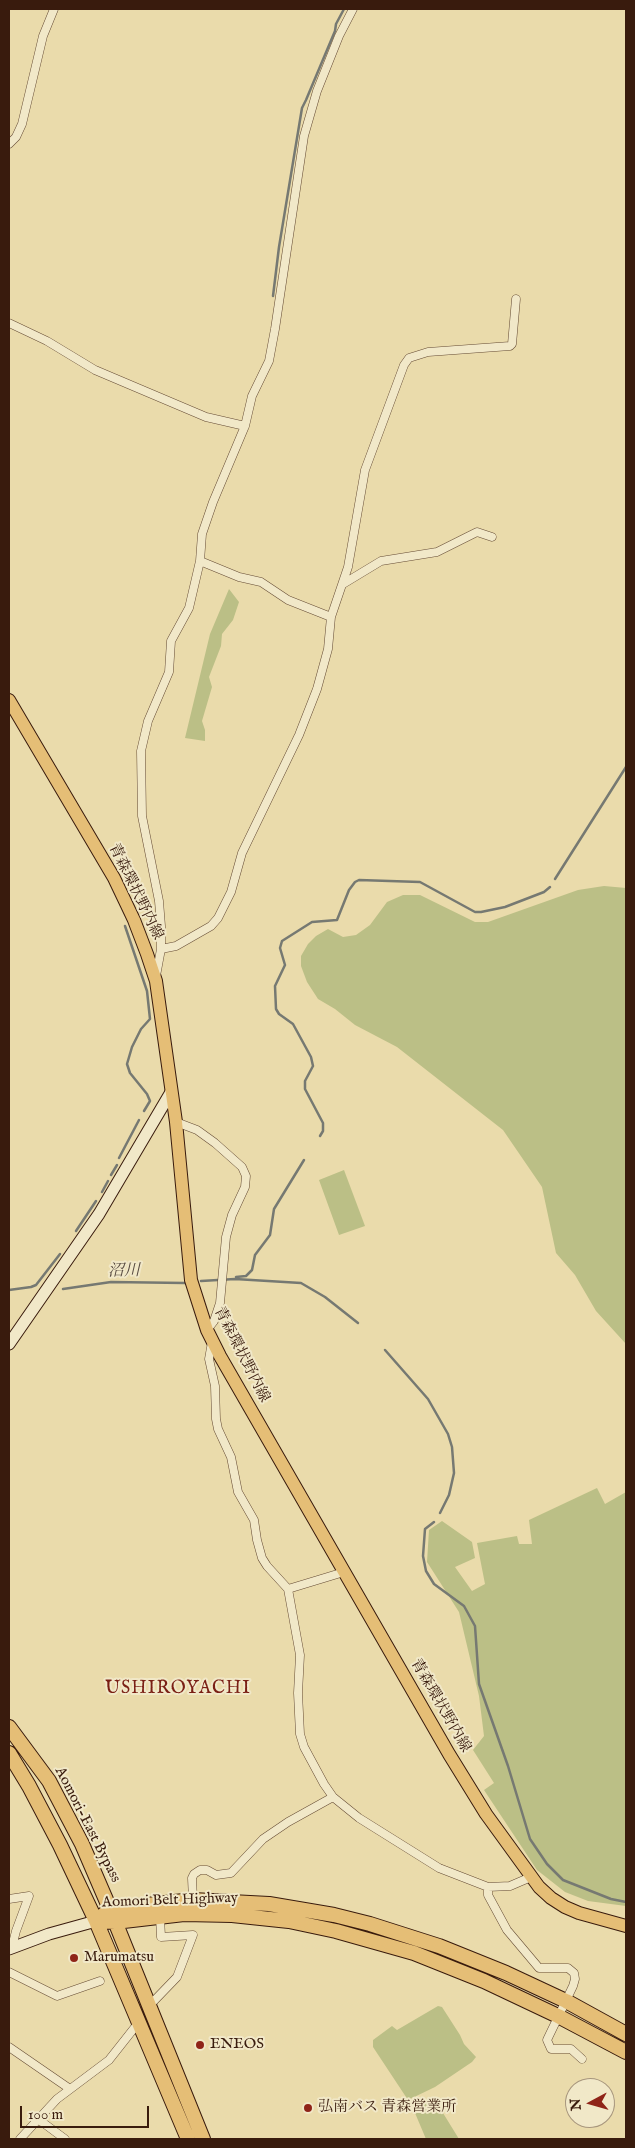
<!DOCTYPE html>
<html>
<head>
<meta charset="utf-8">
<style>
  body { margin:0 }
  #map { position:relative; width:635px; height:2148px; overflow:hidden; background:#eadbab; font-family:"IM FELL English",serif }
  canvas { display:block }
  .frame { position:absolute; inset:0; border:10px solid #391b0d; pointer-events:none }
  .north { position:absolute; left:565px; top:2078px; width:50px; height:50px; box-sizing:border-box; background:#f1e8c8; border:1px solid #a7967d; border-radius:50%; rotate:264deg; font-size:14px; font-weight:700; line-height:20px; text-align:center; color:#391b0d }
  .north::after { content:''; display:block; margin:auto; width:18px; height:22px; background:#8f2418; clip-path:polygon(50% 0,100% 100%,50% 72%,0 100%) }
  .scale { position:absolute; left:20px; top:2106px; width:129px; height:22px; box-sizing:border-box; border:2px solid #391b0d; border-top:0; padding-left:6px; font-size:15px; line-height:18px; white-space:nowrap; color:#391b0d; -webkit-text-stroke:4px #f1e8c8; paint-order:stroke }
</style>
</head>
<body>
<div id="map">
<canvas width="635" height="2148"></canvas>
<div class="frame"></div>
<div class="north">N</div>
<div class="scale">100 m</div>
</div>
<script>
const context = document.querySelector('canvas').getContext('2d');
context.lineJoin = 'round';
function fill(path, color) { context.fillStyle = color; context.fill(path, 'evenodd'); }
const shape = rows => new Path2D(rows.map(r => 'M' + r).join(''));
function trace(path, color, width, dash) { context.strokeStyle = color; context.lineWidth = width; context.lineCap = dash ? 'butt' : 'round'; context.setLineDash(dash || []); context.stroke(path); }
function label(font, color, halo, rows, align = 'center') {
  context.font = font + ' "IM FELL English","Noto Serif JP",serif'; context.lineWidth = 4; context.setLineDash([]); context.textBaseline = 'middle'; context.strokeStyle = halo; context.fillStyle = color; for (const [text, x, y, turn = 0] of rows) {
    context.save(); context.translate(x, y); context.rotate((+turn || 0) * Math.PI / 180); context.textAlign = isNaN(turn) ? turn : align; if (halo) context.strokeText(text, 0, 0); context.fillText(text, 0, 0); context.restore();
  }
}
const green = shape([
  [229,589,239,602,233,620,222,634,221,646,209,677,212,687,202,721,205,730,205,741,185,738,210,634],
  [604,886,626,888,626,1344,596,1311,575,1275,556,1253,542,1187,503,1130,397,1047,355,1025,335,1009,318,999,307,982,301,966,301,956,308,944,316,936,328,929,343,937,356,935,370,925,387,902,403,895,420,895,475,922,488,922,578,890],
  [344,1170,365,1226,339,1235,319,1180],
  [597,1488,605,1504,626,1492,626,1906,588,1901,565,1892,537,1870,484,1790,494,1783,473,1750,484,1736,479,1696,459,1612,427,1562,429,1530,442,1521,472,1542,475,1558,455,1567,472,1591,485,1584,477,1543,517,1536,519,1544,532,1544,529,1520],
  [438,2006,442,2007,460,2035,464,2044,476,2057,472,2062,435,2087,408,2100,373,2047,373,2040,392,2026,397,2030],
  [428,2099,432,2100,443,2113,459,2139,426,2139,415,2113,416,2108]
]);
const stream = shape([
  [273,296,279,247,302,108,306,100,335,31,336,24,344,9],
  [555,879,626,767],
  [125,926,147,991,150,1019,141,1029,132,1047,127,1064,130,1073,147,1094,150,1101,144,1111],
  [320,1136,323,1131,323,1123,305,1089,305,1081,313,1066,311,1057,293,1024,279,1014,276,1009,275,986,285,965,280,948,282,941,312,922,337,920,349,890,355,882,359,880,420,882,475,912,481,912,505,907,544,892,550,887],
  [119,1158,139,1120],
  [111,1175,117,1165],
  [102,1192,108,1181],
  [76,1231,96,1201],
  [236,1277,246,1276,252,1270,255,1255,270,1235,274,1209,304,1160],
  [201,1281,235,1279,301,1283,325,1297,358,1323],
  [31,1287,36,1285,60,1254],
  [63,1289,111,1282,185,1283],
  [9,1290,31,1287],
  [385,1350,428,1399,448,1434,452,1447,454,1473,449,1495,440,1513],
  [434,1522,425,1529,423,1556,426,1571,434,1584,464,1606,475,1626,479,1684,508,1766,530,1839,547,1864,563,1880,611,1899,626,1902]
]);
const street = shape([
  [9,144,16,137,22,124,43,36,54,9],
  [9,323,47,341,95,370,206,417,245,426],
  [200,561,239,577,261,582,288,600,331,617],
  [343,584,381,561,437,552,477,532,492,537],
  [161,949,176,946,211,926,218,918,231,892,242,853,299,735,317,689,328,649,331,617,348,567,365,470,404,365,409,358,428,352,510,346,512,344,516,299],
  [156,976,161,949,161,926,159,901,142,816,141,751,148,721,169,672,171,641,189,608,200,561,202,534,213,502,245,426,252,396,269,361,275,329,304,136,317,91,339,36,353,9],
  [176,1122,197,1130,215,1143,242,1167,246,1176,245,1187,232,1215,226,1237,220,1303,214,1321,207,1330],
  [212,1342,209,1359,215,1386,216,1419,218,1429,231,1457,238,1492,254,1520,257,1540,262,1558,267,1566,288,1589,300,1655,298,1693,300,1734,304,1747,324,1784,333,1797,359,1818,439,1868,488,1887,510,1886,531,1877],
  [288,1589,344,1572],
  [488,1887,488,1895,507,1930,539,1968,568,1968,574,1973,575,1979,573,1986,547,2040,551,2049,571,2049,582,2059],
  [9,1899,29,1896,16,1931,12,1947],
  [193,1900,192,1878,194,1874,200,1870,207,1870,216,1875,231,1873,263,1839,288,1822,333,1797],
  [9,1972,57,1996,100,1981],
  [149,2006,177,1977,193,1935,161,1937,160,1917],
  [9,2047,70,2089],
  [38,2119,65,2139],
  [20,2139,57,2099,109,2060,139,2022]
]);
const secondary = shape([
  [9,1344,99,1214,171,1092],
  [9,1949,49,1934,96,1921]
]);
const primary = shape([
  [9,700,114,878,134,920,147,954,156,981,176,1122,191,1280,207,1330,220,1356,449,1754,486,1814,539,1887,551,1898,565,1907,579,1913,626,1926]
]);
const highway = shape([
  [9,1727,49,1781,82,1844,110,1909,203,2139],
  [9,1753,29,1786,60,1845,96,1921,188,2139],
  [96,1921,110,1909,193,1900,269,1904,334,1915,370,1924,439,1946,506,1973,566,2001,626,2034],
  [96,1921,115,1922,184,1914,232,1915,289,1921,336,1931,414,1953,484,1981,558,2016,626,2052]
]);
const markers = [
  [74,1958,5,"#8f2418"],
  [200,2045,5,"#8f2418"],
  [308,2108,5,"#8f2418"]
];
const streetNames = [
  ["青森環状野内線",135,892,64],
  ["青森環状野内線",241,1355,63],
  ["青森環状野内線",440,1706,60],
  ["Aomori-East Bypass",87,1825,63],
  ["Aomori Belt Highway",170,1901,-2]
];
const poiNames = [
  ["Marumatsu",84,1958],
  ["ENEOS",210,2045],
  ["弘南バス 青森営業所",318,2108]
];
const waterNames = [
  ["沼川",124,1272,-1]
];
const quarterNames = [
  ["USHIROYACHI",178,1689]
];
fill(green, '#bbbf86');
trace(stream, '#767972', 2.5);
trace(street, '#654b34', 9);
trace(secondary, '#391b0d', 13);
trace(primary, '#391b0d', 14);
trace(highway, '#391b0d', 16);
trace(street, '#f1e8c8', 8);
trace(secondary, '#f1e8c8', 11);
trace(primary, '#e5be76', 12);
trace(highway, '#e5be76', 14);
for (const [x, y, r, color] of markers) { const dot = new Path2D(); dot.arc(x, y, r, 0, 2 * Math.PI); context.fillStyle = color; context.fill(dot); trace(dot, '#f1e8c8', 2); }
label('15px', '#391b0d', '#f1e8c8', streetNames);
label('15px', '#391b0d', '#f1e8c8', poiNames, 'left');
label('italic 16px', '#574a40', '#f1e8c8', waterNames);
context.letterSpacing = '1px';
label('18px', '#7a1f14', '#f1e8c8', quarterNames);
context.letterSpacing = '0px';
</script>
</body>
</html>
